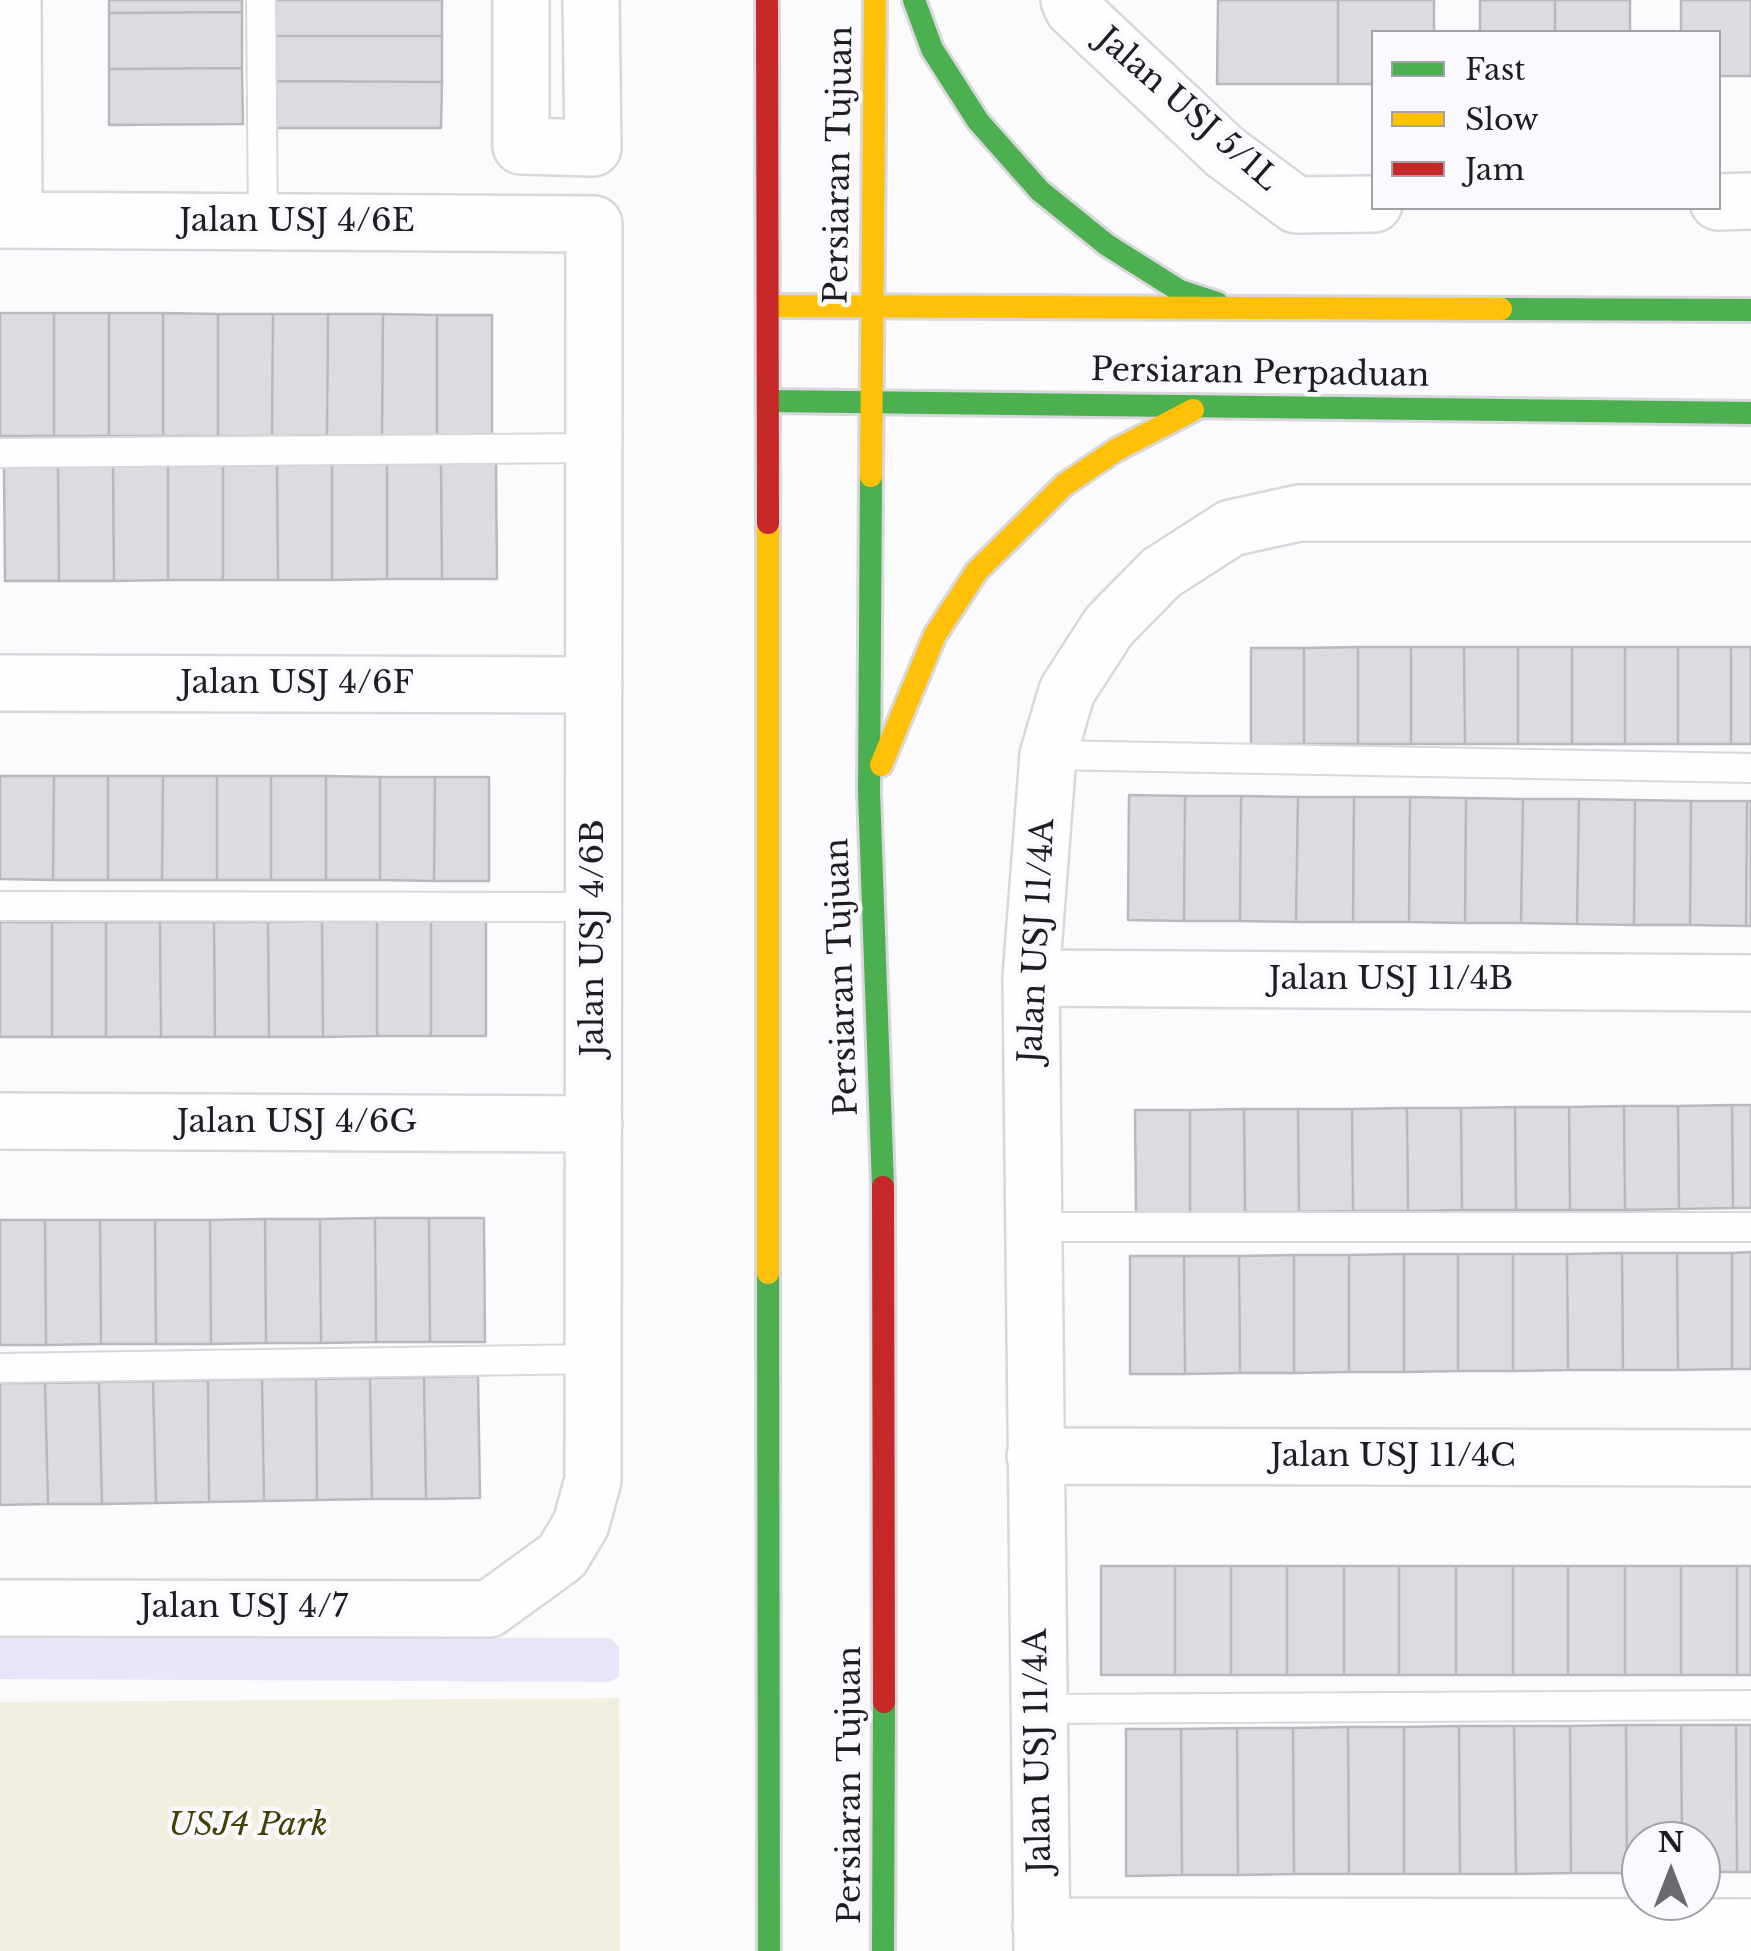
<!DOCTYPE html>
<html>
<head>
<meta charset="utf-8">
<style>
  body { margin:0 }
  #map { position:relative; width:1751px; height:1951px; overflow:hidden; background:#fbfafc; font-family:"Libre Baskerville",serif }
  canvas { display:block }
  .legend { position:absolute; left:1371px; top:30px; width:350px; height:180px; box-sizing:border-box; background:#faf9fd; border:2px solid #a2a1a6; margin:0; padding:12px 18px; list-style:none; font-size:30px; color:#1e1d23 }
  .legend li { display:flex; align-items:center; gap:20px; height:50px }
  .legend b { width:50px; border:2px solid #a2a1a6 }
  .north { position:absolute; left:1621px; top:1821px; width:100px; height:100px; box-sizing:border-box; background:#faf9fd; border:2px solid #a2a1a6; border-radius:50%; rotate:0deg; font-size:28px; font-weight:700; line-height:40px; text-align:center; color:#1e1d23 }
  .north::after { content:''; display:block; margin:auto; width:35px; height:45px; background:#6b6a6f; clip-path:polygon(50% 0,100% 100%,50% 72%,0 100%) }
</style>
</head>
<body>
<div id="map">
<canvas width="1751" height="1951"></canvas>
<ul class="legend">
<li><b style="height:12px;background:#4caf50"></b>Fast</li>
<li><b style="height:12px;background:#ffc107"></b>Slow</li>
<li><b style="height:12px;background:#c62828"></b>Jam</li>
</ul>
<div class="north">N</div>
</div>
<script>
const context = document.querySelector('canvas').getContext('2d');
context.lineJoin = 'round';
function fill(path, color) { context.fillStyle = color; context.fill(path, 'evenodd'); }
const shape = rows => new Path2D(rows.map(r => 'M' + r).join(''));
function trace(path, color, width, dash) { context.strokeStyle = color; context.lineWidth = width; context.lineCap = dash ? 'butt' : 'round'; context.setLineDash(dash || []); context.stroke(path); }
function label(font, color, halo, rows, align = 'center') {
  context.font = font + ' "Libre Baskerville",serif'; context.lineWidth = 9; context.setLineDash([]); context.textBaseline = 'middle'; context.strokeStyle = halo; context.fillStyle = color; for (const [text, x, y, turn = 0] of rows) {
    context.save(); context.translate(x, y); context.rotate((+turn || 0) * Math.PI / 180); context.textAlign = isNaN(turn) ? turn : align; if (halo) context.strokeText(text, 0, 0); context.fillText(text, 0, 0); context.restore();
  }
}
const green = shape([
  [619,1698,620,1951,0,1951,0,1702]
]);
const water = shape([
  [0,1637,610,1638,619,1647,619,1676,611,1682,0,1679]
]);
const building = shape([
  [109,0,242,0,242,12,109,13,109,0],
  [271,0,442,0,442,36,270,36,271,0],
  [1218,0,1338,0,1338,84,1217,84,1218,0],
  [1338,0,1434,0,1434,32,1374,32,1374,84,1338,84,1338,0],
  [1480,0,1555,0,1555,32,1480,32,1480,0],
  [1555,0,1630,0,1630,32,1555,32,1555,0],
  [1681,0,1751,0,1751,76,1718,76,1718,32,1681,32,1681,0],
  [242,12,242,68,109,69,109,13,242,12],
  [270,36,442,36,442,82,270,81,270,36],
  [242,68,243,124,109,125,109,69,242,68],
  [270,81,442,82,441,128,270,128,270,81],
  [0,313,54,313,54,436,0,436,0,313],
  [54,313,109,313,109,436,54,436,54,313],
  [109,313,163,313,163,436,109,436,109,313],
  [163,313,218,314,218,436,163,436,163,313],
  [218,314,273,314,272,436,218,436,218,314],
  [273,314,328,314,327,436,272,436,273,314],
  [328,314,383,314,382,437,327,436,328,314],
  [383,314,437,315,437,437,382,437,383,314],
  [437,315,492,315,492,437,437,437,437,315],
  [441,463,496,463,497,579,442,579,441,463],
  [441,463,442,579,387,579,387,464,441,463],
  [332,464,387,464,387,579,332,580,332,464],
  [332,464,332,580,278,580,277,465,332,464],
  [113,465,168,465,168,580,114,581,113,465],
  [113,465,114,581,59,581,58,466,113,465],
  [168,465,223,465,223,580,168,580,168,465],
  [223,465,277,465,278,580,223,580,223,465],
  [4,466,58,466,59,581,5,581,4,466],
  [1358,647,1358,744,1304,744,1304,648,1358,647],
  [1358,647,1411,647,1411,744,1358,744,1358,647],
  [1411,647,1464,647,1465,744,1411,744,1411,647],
  [1464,647,1518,647,1518,744,1465,744,1464,647],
  [1518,647,1572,647,1572,744,1518,744,1518,647],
  [1572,647,1625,647,1625,744,1572,744,1572,647],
  [1625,647,1678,647,1678,744,1625,744,1625,647],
  [1678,647,1731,647,1731,744,1678,744,1678,647],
  [1731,647,1751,647,1751,744,1731,744,1731,647],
  [1251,648,1304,648,1304,744,1251,744,1251,648],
  [0,776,54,776,53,880,0,879,0,776],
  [54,776,108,776,108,880,53,880,54,776],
  [108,776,163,776,162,880,108,880,108,776],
  [163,776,217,776,217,880,162,880,163,776],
  [217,776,271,776,271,880,217,880,217,776],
  [271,776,326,776,326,880,271,880,271,776],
  [326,776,380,777,380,880,326,880,326,776],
  [380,777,435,777,434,881,380,880,380,777],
  [435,777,489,777,489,881,434,881,435,777],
  [1129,795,1185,796,1184,921,1128,920,1129,795],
  [1185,796,1241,796,1240,921,1184,921,1185,796],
  [1241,796,1298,797,1296,922,1240,921,1241,796],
  [1298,797,1354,797,1353,922,1296,922,1298,797],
  [1354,797,1410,797,1409,922,1353,922,1354,797],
  [1410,797,1466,798,1465,923,1409,922,1410,797],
  [1466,798,1523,799,1521,923,1465,923,1466,798],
  [1523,799,1579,799,1577,924,1521,923,1523,799],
  [1579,799,1635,800,1634,925,1577,924,1579,799],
  [1635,800,1691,801,1690,925,1634,925,1635,800],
  [1691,801,1747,801,1746,926,1690,925,1691,801],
  [1747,801,1751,801,1751,926,1746,926,1747,801],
  [486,920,486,1036,431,1036,431,921,486,920],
  [322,921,377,921,377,1036,323,1037,322,921],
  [322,921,323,1037,269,1037,268,922,322,921],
  [377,921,431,921,431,1036,377,1036,377,921],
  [0,922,52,922,52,1037,0,1037,0,922],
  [52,922,106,922,106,1037,52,1037,52,922],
  [106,922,160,922,161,1037,106,1037,106,922],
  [160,922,214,922,215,1037,161,1037,160,922],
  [214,922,268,922,269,1037,215,1037,214,922],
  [1732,1105,1751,1105,1751,1208,1733,1208,1732,1105],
  [1732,1105,1733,1208,1679,1209,1678,1106,1732,1105],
  [1624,1106,1625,1210,1570,1210,1569,1107,1624,1106],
  [1624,1106,1678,1106,1679,1209,1625,1210,1624,1106],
  [1515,1107,1516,1210,1462,1210,1461,1108,1515,1107],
  [1515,1107,1569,1107,1570,1210,1516,1210,1515,1107],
  [1407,1108,1408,1211,1353,1211,1352,1109,1407,1108],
  [1407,1108,1461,1108,1462,1210,1408,1211,1407,1108],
  [1244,1109,1245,1212,1190,1213,1190,1110,1244,1109],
  [1244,1109,1298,1109,1299,1212,1245,1212,1244,1109],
  [1298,1109,1352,1109,1353,1211,1299,1212,1298,1109],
  [1135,1110,1190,1110,1190,1213,1136,1213,1135,1110],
  [375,1218,376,1342,321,1343,320,1219,375,1218],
  [375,1218,429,1218,430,1342,376,1342,375,1218],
  [429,1218,484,1218,485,1342,430,1342,429,1218],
  [265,1219,266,1343,211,1344,210,1220,265,1219],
  [265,1219,320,1219,321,1343,266,1343,265,1219],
  [0,1220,45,1220,46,1345,0,1345,0,1220],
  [45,1220,100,1220,101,1344,46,1345,45,1220],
  [100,1220,155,1220,156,1344,101,1344,100,1220],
  [155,1220,210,1220,211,1344,156,1344,155,1220],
  [1751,1252,1751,1369,1732,1369,1732,1253,1751,1252],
  [1622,1253,1677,1253,1678,1370,1623,1370,1622,1253],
  [1622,1253,1623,1370,1568,1370,1567,1254,1622,1253],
  [1677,1253,1732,1253,1732,1369,1678,1370,1677,1253],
  [1404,1254,1458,1254,1458,1371,1404,1372,1404,1254],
  [1404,1254,1404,1372,1349,1372,1349,1255,1404,1254],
  [1458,1254,1513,1254,1513,1371,1458,1371,1458,1254],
  [1513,1254,1567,1254,1568,1370,1513,1371,1513,1254],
  [1294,1255,1349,1255,1349,1372,1294,1373,1294,1255],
  [1294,1255,1294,1373,1240,1373,1239,1256,1294,1255],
  [1130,1256,1184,1256,1185,1374,1130,1374,1130,1256],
  [1184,1256,1239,1256,1240,1373,1185,1374,1184,1256],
  [478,1376,480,1498,426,1499,424,1377,478,1376],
  [424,1377,426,1499,372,1499,370,1378,424,1377],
  [370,1378,372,1499,317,1500,316,1379,370,1378],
  [262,1379,316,1379,317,1500,264,1501,262,1379],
  [262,1379,264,1501,209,1502,208,1380,262,1379],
  [208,1380,209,1502,156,1503,153,1381,208,1380],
  [153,1381,156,1503,102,1504,99,1382,153,1381],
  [99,1382,102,1504,48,1504,45,1383,99,1382],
  [0,1383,45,1383,48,1504,0,1505,0,1383],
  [1101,1566,1175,1566,1175,1675,1101,1675,1101,1566],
  [1175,1566,1231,1566,1231,1675,1175,1675,1175,1566],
  [1231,1566,1287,1566,1287,1675,1231,1675,1231,1566],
  [1287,1566,1344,1566,1344,1675,1287,1675,1287,1566],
  [1344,1566,1399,1566,1399,1675,1344,1675,1344,1566],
  [1399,1566,1456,1566,1456,1675,1399,1675,1399,1566],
  [1456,1566,1513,1566,1513,1675,1456,1675,1456,1566],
  [1513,1566,1568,1566,1568,1675,1513,1675,1513,1566],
  [1568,1566,1625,1566,1625,1675,1568,1675,1568,1566],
  [1625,1566,1681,1566,1681,1675,1625,1675,1625,1566],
  [1681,1566,1737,1566,1737,1675,1681,1675,1681,1566],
  [1737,1566,1751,1566,1751,1675,1737,1675,1737,1566],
  [1626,1725,1681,1725,1682,1841,1641,1841,1641,1873,1627,1873,1626,1725],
  [1626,1725,1627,1873,1571,1873,1570,1726,1626,1725],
  [1681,1725,1736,1725,1737,1872,1701,1872,1701,1841,1682,1841,1681,1725],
  [1736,1725,1751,1725,1751,1872,1737,1872,1736,1725],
  [1459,1726,1514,1726,1516,1874,1460,1874,1459,1726],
  [1459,1726,1460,1874,1404,1874,1404,1727,1459,1726],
  [1514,1726,1570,1726,1571,1873,1516,1874,1514,1726],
  [1348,1727,1404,1727,1404,1874,1349,1874,1348,1727],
  [1348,1727,1349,1874,1294,1874,1293,1728,1348,1727],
  [1237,1728,1293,1728,1294,1874,1238,1875,1237,1728],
  [1237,1728,1238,1875,1182,1875,1181,1729,1237,1728],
  [1126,1729,1181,1729,1182,1875,1126,1876,1126,1729]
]);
const lane = shape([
  [261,0,263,222],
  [0,453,594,448],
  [1048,755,1751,768],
  [0,906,594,907],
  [1033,1227,1751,1227],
  [0,1368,594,1359],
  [1038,1709,1751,1705]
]);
const street = shape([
  [13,0,14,220],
  [521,0,521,146,593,148,591,0],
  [1069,0,1073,9,1225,152,1296,205,1374,204],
  [1718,202,1751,201],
  [0,220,594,224,593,1480,581,1524,562,1556,489,1609,0,1608],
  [0,683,594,685],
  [1031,978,1751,983],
  [0,1121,594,1124],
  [1035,1456,1751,1458],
  [1041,1926,1751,1927],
  [1042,1951,1031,978,1048,755,1067,691,1109,626,1161,573,1231,528,1299,513,1751,513]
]);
const fast = shape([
  [914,0,932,49,978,121,1040,191,1107,245,1180,291,1217,303],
  [1501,309,1751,310],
  [768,401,1751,413],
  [871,476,869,792,883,1187],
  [768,1273,769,1951],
  [883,1951,884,1702]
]);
const slow = shape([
  [769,306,1501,309],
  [871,476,875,0],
  [768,523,768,1273],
  [881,765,935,635,977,571,1064,485,1116,450,1193,410]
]);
const jam = shape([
  [767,0,768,523],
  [883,1187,884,1702]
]);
const streetNames = [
  ["Jalan USJ 5/1L",1187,110,41],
  ["Persiaran Tujuan",840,165,-89],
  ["Jalan USJ 4/6E",297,222],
  ["Persiaran Perpaduan",1260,374,1],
  ["Jalan USJ 4/6F",297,684],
  ["Jalan USJ 4/6B",594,938,-90],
  ["Jalan USJ 11/4A",1038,941,-87],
  ["Persiaran Tujuan",843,977,-92],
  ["Jalan USJ 11/4B",1391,980],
  ["Jalan USJ 4/6G",297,1123],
  ["Jalan USJ 11/4C",1393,1457],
  ["Jalan USJ 4/7",244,1608],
  ["Jalan USJ 11/4A",1039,1751,-91],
  ["Persiaran Tujuan",851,1785,-90]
];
const parkNames = [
  ["USJ4 Park",248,1826]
];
fill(green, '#f1f0e0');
fill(water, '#eae4fb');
fill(building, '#dcdbdf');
trace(building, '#b9b8bc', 2.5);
trace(lane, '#d8d7db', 32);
trace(street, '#d8d7db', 60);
trace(fast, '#d8d7db', 28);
trace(slow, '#d8d7db', 28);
trace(jam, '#d8d7db', 28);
trace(lane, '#fefeff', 28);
trace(street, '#fefeff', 55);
trace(fast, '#4caf50', 22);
trace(slow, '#ffc107', 22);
trace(jam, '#c62828', 22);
label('32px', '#1e1d23', '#faf9fd', streetNames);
label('italic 32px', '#444107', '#faf9fd', parkNames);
</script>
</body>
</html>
